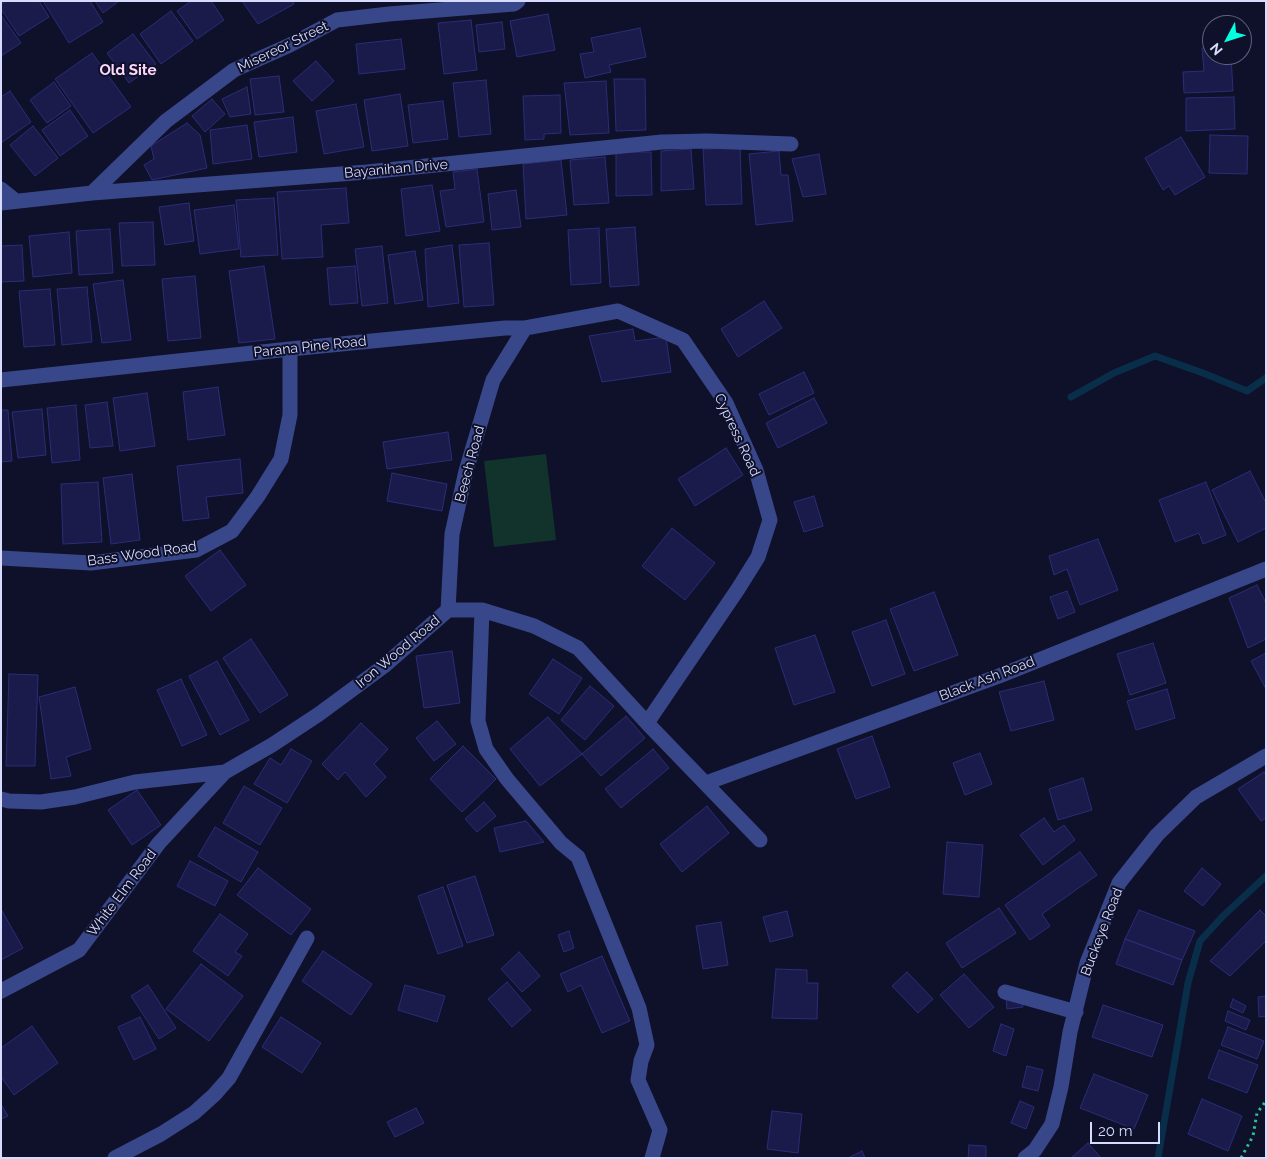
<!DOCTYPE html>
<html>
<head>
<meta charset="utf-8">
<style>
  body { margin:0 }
  #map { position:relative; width:1267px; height:1159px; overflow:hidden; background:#0f1029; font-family:Raleway,sans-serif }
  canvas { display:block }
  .frame { position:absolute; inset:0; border:2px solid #d7dcff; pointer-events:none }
  .north { position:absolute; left:1202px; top:15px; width:50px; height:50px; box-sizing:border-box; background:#0f1029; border:1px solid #5f627f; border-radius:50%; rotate:230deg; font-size:14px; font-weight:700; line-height:20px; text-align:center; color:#d7dcff }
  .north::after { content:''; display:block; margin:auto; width:18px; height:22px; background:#03ffdf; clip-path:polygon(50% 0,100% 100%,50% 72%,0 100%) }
  .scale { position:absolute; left:1090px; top:1122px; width:70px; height:22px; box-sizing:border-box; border:2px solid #d7dcff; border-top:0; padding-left:6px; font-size:15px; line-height:18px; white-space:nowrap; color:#d7dcff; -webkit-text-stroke:4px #0f1029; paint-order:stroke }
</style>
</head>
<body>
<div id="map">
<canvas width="1267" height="1159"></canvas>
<div class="frame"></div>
<div class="north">N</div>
<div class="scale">20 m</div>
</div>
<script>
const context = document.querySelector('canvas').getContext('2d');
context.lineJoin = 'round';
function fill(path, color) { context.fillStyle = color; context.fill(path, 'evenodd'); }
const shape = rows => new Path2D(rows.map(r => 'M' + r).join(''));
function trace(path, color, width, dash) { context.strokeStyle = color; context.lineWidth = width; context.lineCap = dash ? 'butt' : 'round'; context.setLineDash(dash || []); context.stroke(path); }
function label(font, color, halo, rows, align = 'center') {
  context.font = font + ' Raleway,sans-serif'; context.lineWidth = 4; context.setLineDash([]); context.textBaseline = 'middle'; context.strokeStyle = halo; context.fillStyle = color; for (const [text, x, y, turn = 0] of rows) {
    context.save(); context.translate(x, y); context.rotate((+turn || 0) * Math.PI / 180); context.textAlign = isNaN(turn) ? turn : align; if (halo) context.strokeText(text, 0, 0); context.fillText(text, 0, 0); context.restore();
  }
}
const green = shape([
  [546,454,556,540,494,547,484,461]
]);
const stream = shape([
  [1071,397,1114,373,1155,356,1203,373,1247,391,1266,378],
  [1158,1158,1188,983,1200,941,1223,916,1266,876]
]);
const building = shape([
  [6,1,39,1,49,17,19,36,1,9,1,4,6,1],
  [43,1,90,1,103,22,69,43,43,1],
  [95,1,119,1,103,13,95,1],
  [191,1,211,1,224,20,197,39,177,11,191,1],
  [242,1,293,1,294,4,258,24,242,1],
  [171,11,193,41,161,64,140,34,171,11],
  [548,14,555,50,517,57,510,21,548,14],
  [1,15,21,43,1,56,1,15],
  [471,20,477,70,444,74,438,23,471,20],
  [502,22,505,49,479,52,476,25,502,22],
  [640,28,646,57,609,65,611,72,585,78,580,54,594,52,591,38,640,28],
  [133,34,156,64,129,83,107,53,133,34],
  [401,39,405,69,359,74,356,44,401,39],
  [1212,47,1212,55,1231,55,1233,91,1184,93,1183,72,1204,71,1202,48,1212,47],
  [92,53,131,107,93,133,55,79,92,53],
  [316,61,334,81,312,101,293,81,316,61],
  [279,76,284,112,255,115,250,79,279,76],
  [614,79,645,79,646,130,616,131,614,79],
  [486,80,491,134,459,137,453,83,486,80],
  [606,81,609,133,570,135,564,83,606,81],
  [54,82,71,106,47,123,30,100,54,82],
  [247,87,251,114,230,117,222,99,247,87],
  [10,91,31,122,1,143,1,97,10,91],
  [400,94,408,146,372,151,364,100,400,94],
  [560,95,561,133,544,134,544,139,525,140,523,96,560,95],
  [1234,97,1235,129,1186,131,1186,98,1234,97],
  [212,99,225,114,205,132,192,116,212,99],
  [443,101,448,139,413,143,408,105,443,101],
  [356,104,364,147,324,154,316,111,356,104],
  [70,110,88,136,60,156,42,130,70,110],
  [293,117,297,152,259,157,254,122,293,117],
  [187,123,200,135,207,168,152,180,144,165,154,159,151,146,187,123],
  [247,125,252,159,213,164,210,130,247,125],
  [33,126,58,158,35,176,10,145,33,126],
  [1210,135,1248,136,1247,174,1209,173,1210,135],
  [1181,137,1205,177,1175,195,1169,186,1163,190,1145,158,1181,137],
  [740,148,742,204,706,205,703,149,740,148],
  [691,149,694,189,661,191,661,151,691,149],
  [779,151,781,175,788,175,793,221,756,225,749,154,779,151],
  [616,152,651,152,652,195,616,196,616,152],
  [819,154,826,194,803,197,792,159,819,154],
  [605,157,609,203,574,205,570,160,605,157],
  [561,160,567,215,526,219,523,164,561,160],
  [477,169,484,222,446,227,440,191,455,189,453,172,477,169],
  [432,185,440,231,406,236,401,189,432,185],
  [346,188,349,223,321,225,323,257,282,259,277,192,346,188],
  [516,190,521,227,492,230,488,194,516,190],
  [274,198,278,255,241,257,236,200,274,198],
  [189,203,194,241,165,245,159,207,189,203],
  [234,205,239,249,200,254,194,210,234,205],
  [153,222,155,265,122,266,119,223,153,222],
  [635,227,639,285,610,287,606,229,635,227],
  [599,228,601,283,571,285,568,230,599,228],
  [110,229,113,273,79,275,76,231,110,229],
  [69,232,72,273,33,277,29,236,69,232],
  [489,243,494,305,464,307,459,245,489,243],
  [22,245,24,281,1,282,1,246,22,245],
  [452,245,459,303,428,307,425,249,452,245],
  [382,246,388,303,362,306,355,249,382,246],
  [415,251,423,300,395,304,388,255,415,251],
  [264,266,275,339,239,343,229,271,264,266],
  [355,266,358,303,330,305,327,268,355,266],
  [195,276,201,338,168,341,162,279,195,276],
  [123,280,131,340,102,343,93,284,123,280],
  [87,287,92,342,62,345,57,289,87,287],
  [50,289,55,345,24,347,19,291,50,289],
  [764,301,782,328,738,357,721,329,764,301],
  [633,329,635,341,666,337,671,372,602,382,589,336,633,329],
  [804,372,814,393,769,415,759,394,804,372],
  [218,387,225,435,188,440,183,392,218,387],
  [147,393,155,446,120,451,113,398,147,393],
  [814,398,827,423,778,448,766,423,814,398],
  [107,402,113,446,90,448,85,405,107,402],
  [76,405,80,460,52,463,47,408,76,405],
  [42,409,46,455,18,458,12,412,42,409],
  [1,410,8,410,12,461,1,462,1,410],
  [448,432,452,460,387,469,383,442,448,432],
  [726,448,743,475,695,506,678,479,726,448],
  [240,459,243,493,206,497,209,518,183,521,177,466,240,459],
  [1250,471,1266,503,1266,528,1238,542,1212,490,1250,471],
  [392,473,447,484,442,511,387,501,392,473],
  [132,474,140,540,111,544,103,478,132,474],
  [98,482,102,542,63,544,61,484,98,482],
  [1206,482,1226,535,1203,544,1199,533,1175,542,1159,500,1206,482],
  [814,496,823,526,804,532,794,502,814,496],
  [672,528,715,563,685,600,642,566,672,528],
  [1098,539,1118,590,1080,605,1067,569,1054,575,1049,556,1098,539],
  [220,550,246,585,211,611,185,576,220,550],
  [1257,585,1266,603,1266,639,1248,648,1229,598,1257,585],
  [1067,591,1075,612,1058,619,1050,597,1067,591],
  [934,592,958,655,914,671,890,609,934,592],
  [886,620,905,674,872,686,852,632,886,620],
  [815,635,835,692,794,705,775,648,815,635],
  [251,639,288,695,260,713,223,658,251,639],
  [1153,643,1166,683,1130,695,1117,654,1153,643],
  [452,651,460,703,424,708,416,656,452,651],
  [1266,653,1266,689,1251,661,1266,653],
  [553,659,582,678,559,714,529,694,553,659],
  [217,661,249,720,220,735,189,676,217,661],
  [9,674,38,675,35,766,6,766,9,674],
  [181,679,207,735,182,746,157,690,181,679],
  [1044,681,1054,720,1011,731,999,692,1044,681],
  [590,686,614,706,585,740,561,720,590,686],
  [75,687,91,749,66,757,71,776,51,779,39,697,75,687],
  [1167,689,1175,718,1136,730,1127,701,1167,689],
  [626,716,645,738,601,776,582,754,626,716],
  [548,717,582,754,540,786,510,749,548,717],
  [437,721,456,744,434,761,416,738,437,721],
  [361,723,388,749,374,764,386,777,366,797,345,772,338,780,322,764,361,723],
  [872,736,890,787,856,799,837,749,872,736],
  [463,746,496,779,462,812,430,779,463,746],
  [291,749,312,761,287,803,254,784,270,758,281,765,291,749],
  [653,749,669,768,621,808,605,789,653,749],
  [980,753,992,784,965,795,953,763,980,753],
  [1264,772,1266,775,1266,818,1261,821,1238,789,1264,772],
  [1083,778,1092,810,1058,820,1049,789,1083,778],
  [244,786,282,808,260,845,223,823,244,786],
  [137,790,161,825,132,845,108,810,137,790],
  [484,802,496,816,477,832,465,819,484,802],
  [707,806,729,833,682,872,660,844,707,806],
  [1044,818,1054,832,1064,825,1075,840,1043,865,1020,835,1044,818],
  [526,821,544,842,500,852,494,828,526,821],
  [215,827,258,852,241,882,198,856,215,827],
  [947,842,983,845,979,897,943,894,947,842],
  [1080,852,1097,875,1042,914,1050,926,1030,940,1005,905,1080,852],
  [190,861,228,881,215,906,177,886,190,861],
  [258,868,311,909,291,935,237,895,258,868],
  [1202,868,1221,884,1203,906,1184,891,1202,868],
  [475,876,494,935,467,943,447,885,475,876],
  [443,887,463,946,438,954,418,896,443,887],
  [999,908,1016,933,962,968,946,943,999,908],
  [1,909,23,948,1,960,1,909],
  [1139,910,1195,931,1182,960,1125,939,1139,910],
  [1260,910,1266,916,1266,941,1230,976,1210,961,1260,910],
  [787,911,793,936,770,942,763,917,787,911],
  [220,914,248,934,235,952,242,956,228,976,193,951,220,914],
  [721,922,728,965,703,969,696,926,721,922],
  [569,931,574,948,564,952,558,935,569,931],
  [1125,939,1182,960,1173,985,1116,964,1125,939],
  [323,951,372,984,351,1015,302,981,323,951],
  [519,952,540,976,522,992,501,969,519,952],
  [602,956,630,1021,602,1033,581,985,568,992,560,974,602,956],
  [201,964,243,996,209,1041,166,1009,201,964],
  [776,969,807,970,807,983,818,983,817,1019,772,1018,776,969],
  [907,972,933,999,918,1013,892,986,907,972],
  [964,974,994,1007,969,1028,940,995,964,974],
  [507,982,531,1010,512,1027,488,999,507,982],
  [148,985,176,1028,159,1039,131,996,148,985],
  [405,985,445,996,437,1022,398,1010,405,985],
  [1266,996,1266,1016,1259,1017,1258,997,1266,996],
  [1022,998,1023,1007,1007,1009,1006,999,1022,998],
  [1233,999,1246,1006,1243,1013,1230,1007,1233,999],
  [1103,1005,1163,1025,1152,1057,1092,1037,1103,1005],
  [1228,1011,1250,1020,1246,1030,1225,1021,1228,1011],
  [140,1017,156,1049,134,1060,118,1027,140,1017],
  [281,1017,321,1043,302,1073,262,1047,281,1017],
  [1001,1024,1014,1029,1006,1056,993,1051,1001,1024],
  [32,1026,58,1063,14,1095,1,1077,1,1048,32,1026],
  [1228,1027,1264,1041,1257,1059,1221,1045,1228,1027],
  [1219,1050,1258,1065,1247,1093,1208,1078,1219,1050],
  [1027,1066,1043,1070,1038,1091,1022,1087,1027,1066],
  [1094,1074,1148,1095,1134,1129,1080,1108,1094,1074],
  [1202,1099,1242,1116,1228,1151,1188,1134,1202,1099],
  [1020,1101,1034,1107,1026,1129,1011,1123,1020,1101],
  [1,1104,8,1116,1,1119,1,1104],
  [416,1108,424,1123,395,1137,387,1122,416,1108],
  [772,1111,802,1114,798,1153,767,1149,772,1111],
  [1088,1143,1101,1158,1071,1158,1088,1143],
  [969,1145,986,1146,986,1158,968,1158,969,1145],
  [862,1151,865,1158,848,1158,862,1151]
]);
const path = shape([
  [1241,1158,1253,1136,1257,1113,1266,1101]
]);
const minor = shape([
  [1,189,16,201],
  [92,193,166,121,234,70,290,45,337,20,389,14,514,4,518,1],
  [1,203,92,193,367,172,662,142,707,141,791,144],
  [1,380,290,349,505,328,525,328,618,311,683,340,726,403,756,470,770,520,758,557,738,589,647,723],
  [1,558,91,563,196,550,232,531,258,496,281,459,290,415,290,349],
  [448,610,452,534,466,471,493,380,525,328],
  [482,610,478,721,486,749,507,779,561,843,578,857,639,1008,647,1045,641,1061,638,1080,660,1130,652,1158],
  [706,783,999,676,1266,569],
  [1,799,9,801,41,802,75,797,135,782,225,772,272,745,319,714,384,666,448,610,482,610,534,626,578,648,647,723,760,840],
  [1,991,79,950,159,843,225,772],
  [1005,992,1076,1012],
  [115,1158,161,1134,194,1113,214,1095,229,1078,307,938],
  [1025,1158,1035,1150,1052,1124,1061,1087,1070,1032,1087,963,1119,883,1157,835,1196,797,1266,756]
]);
const streetNames = [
  ["Misereor Street",283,47,-26],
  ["Bayanihan Drive",396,169,-5],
  ["Parana Pine Road",310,347,-6],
  ["Cypress Road",737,435,65],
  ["Beech Road",470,464,-75],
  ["Bass Wood Road",142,554,-8],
  ["Iron Wood Road",398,652,-40],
  ["Black Ash Road",987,679,-21],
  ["White Elm Road",122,893,-53],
  ["Buckeye Road",1102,932,-69]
];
const neighbourhoodNames = [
  ["Old Site",128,70]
];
fill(green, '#12332b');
trace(stream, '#082e49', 7);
fill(building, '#1a1b4b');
trace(building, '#2b2d78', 1);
trace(path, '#2ac095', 3, [2.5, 4]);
trace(minor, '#38478a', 15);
label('14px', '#d7dcff', '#0f1029', streetNames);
label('bold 15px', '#ffd9fa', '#0f1029', neighbourhoodNames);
</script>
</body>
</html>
